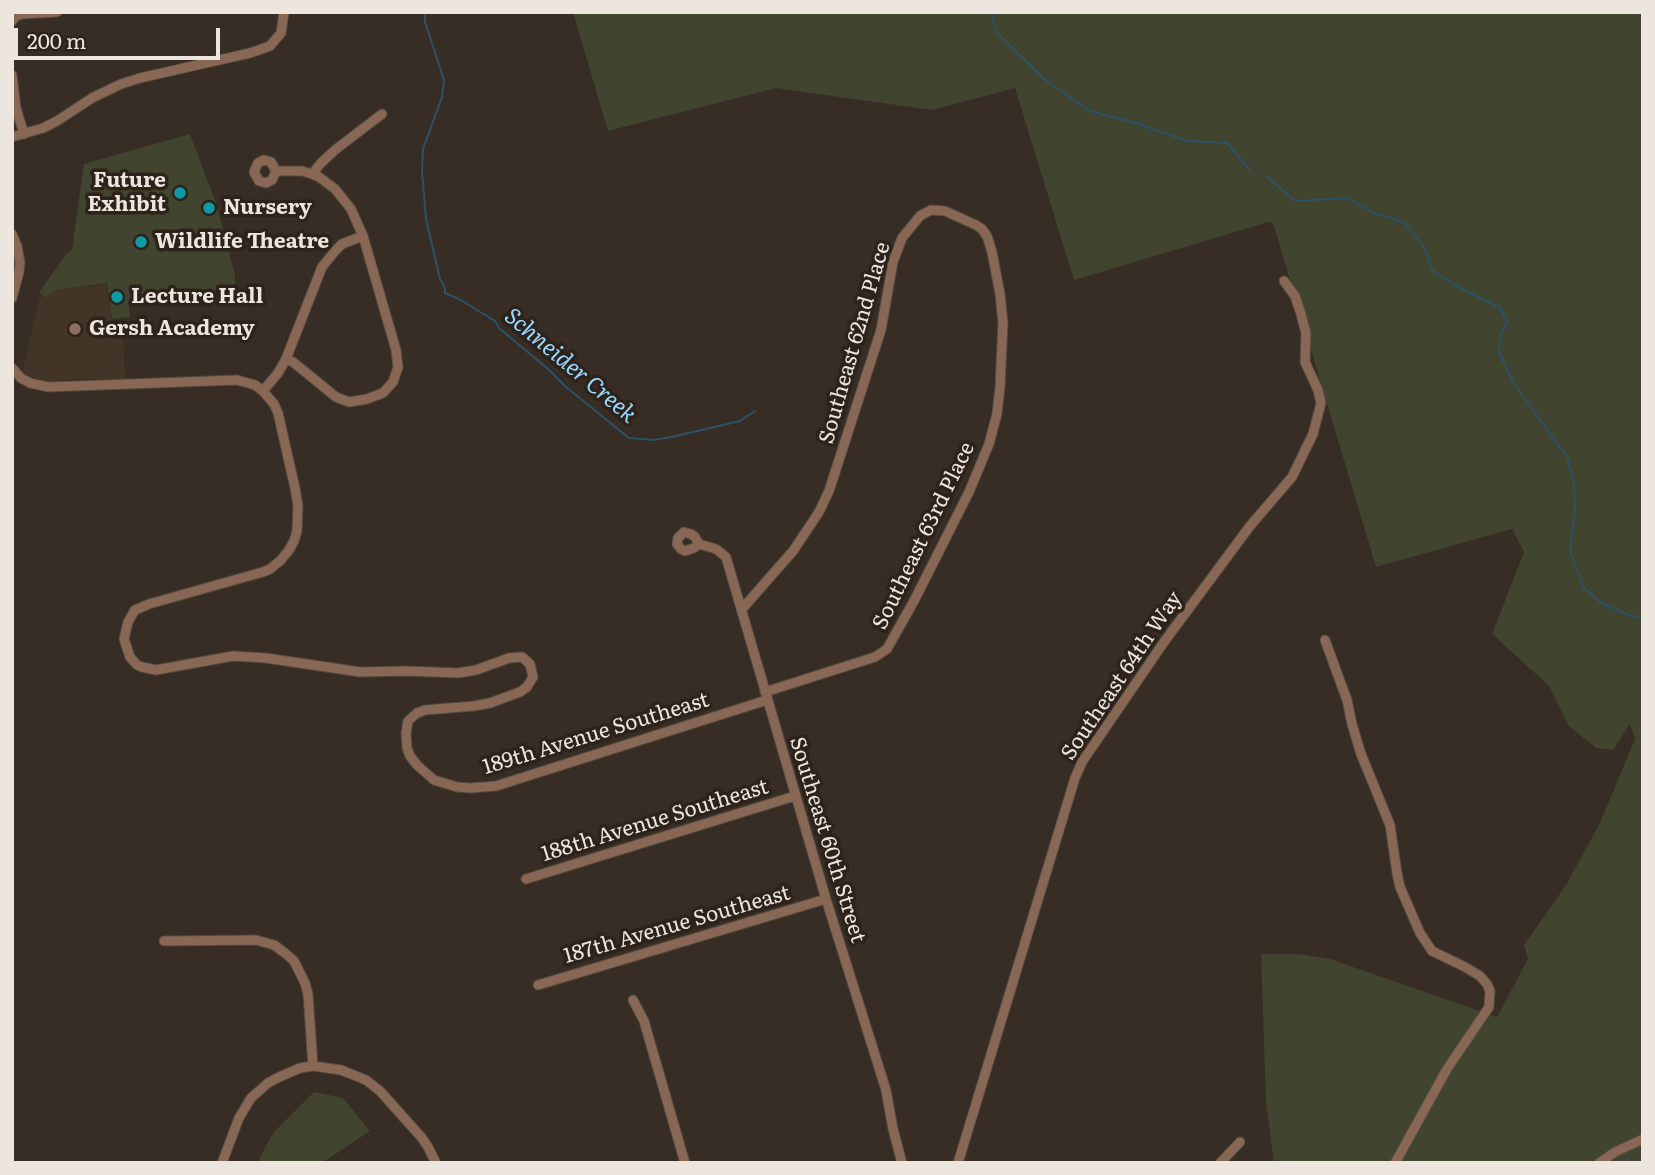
<!DOCTYPE html>
<html>
<head>
<meta charset="utf-8">
<style>
  body { margin:0 }
  #map { position:relative; width:1655px; height:1175px; overflow:hidden; background:#372d24; font-family:Literata,serif }
  canvas { display:block }
  .frame { position:absolute; inset:0; border:14px solid #ece6df; pointer-events:none }
  .scale { position:absolute; left:14px; top:28px; width:206px; height:32px; box-sizing:border-box; border:4px solid #ece6df; border-top:0; padding-left:9px; font-size:21px; line-height:24px; white-space:nowrap; color:#ece6df; -webkit-text-stroke:5px #2d231a; paint-order:stroke }
</style>
</head>
<body>
<div id="map">
<canvas width="1655" height="1175"></canvas>
<div class="frame"></div>
<div class="scale">200 m</div>
</div>
<script>
const context = document.querySelector('canvas').getContext('2d');
context.lineJoin = 'round';
function fill(path, color) { context.fillStyle = color; context.fill(path, 'evenodd'); }
const shape = rows => new Path2D(rows.map(r => 'M' + r).join(''));
function trace(path, color, width, dash) { context.strokeStyle = color; context.lineWidth = width; context.lineCap = dash ? 'butt' : 'round'; context.setLineDash(dash || []); context.stroke(path); }
function label(font, color, halo, rows, align = 'center') {
  context.font = font + ' Literata,serif'; context.lineWidth = 7; context.setLineDash([]); context.textBaseline = 'middle'; context.strokeStyle = halo; context.fillStyle = color; for (const [text, x, y, turn = 0] of rows) {
    context.save(); context.translate(x, y); context.rotate((+turn || 0) * Math.PI / 180); context.textAlign = isNaN(turn) ? turn : align; if (halo) context.strokeText(text, 0, 0); context.fillText(text, 0, 0); context.restore();
  }
}
const built = shape([
  [106,284,112,323,123,335,125,379,75,379,46,382,22,373,40,296,44,299,56,290]
]);
const green = shape([
  [573,12,1643,12,1643,1163,1274,1163,1266,1102,1261,954,1298,954,1330,959,1497,1017,1528,959,1524,945,1566,885,1599,825,1635,739,1630,724,1613,750,1596,748,1569,726,1548,685,1492,634,1524,552,1512,529,1376,567,1273,223,1269,222,1074,280,1015,88,932,110,776,88,608,131],
  [190,134,216,203,235,275,235,289,231,291,165,294,164,303,128,302,130,317,112,319,107,283,56,290,45,298,39,292,67,253,72,250,84,164],
  [314,1092,343,1098,370,1131,322,1163,257,1163,273,1133]
]);
const stream = shape([
  [425,12,425,22,444,80,442,97,423,149,422,171,426,219,440,279,445,288,445,293,459,299,495,321,499,328,548,369,566,387,629,438,654,440,676,436,740,421,755,411],
  [991,12,997,33,1045,80,1090,111,1136,123,1187,141,1227,143,1250,170],
  [1266,176,1295,201,1347,198,1374,213,1404,222,1424,247,1433,271,1455,285,1500,308,1507,321,1501,335,1499,352,1513,382,1567,457,1574,484,1575,509,1570,552,1584,588,1599,601,1628,615,1643,618]
]);
const minor = shape([
  [12,21,16,16,22,14,57,12],
  [12,75,16,108,24,134],
  [12,137,43,128,57,121,92,98,121,84,140,78,250,53,270,46,281,33,284,12],
  [276,171,271,162,264,160,258,163,254,172,259,181,266,183,272,180,276,171,302,171,312,174,319,177,335,189,351,209,363,236,396,350,398,367,393,382,383,393,367,399,349,402,336,397,293,362,286,359],
  [312,174,321,163,335,150,382,114],
  [12,234,17,246,20,263,19,272,12,298],
  [12,368,21,378,30,383,48,387,237,380,255,385,263,391,274,404,278,413,295,488,298,506,297,531,294,541,289,550,281,560,270,569,263,572,149,604,135,610,128,622,124,639,130,657,137,665,142,667,156,670,233,656,266,658,360,672,407,671,458,673,476,670,509,658,522,657,530,664,533,677,527,687,520,692,490,703,474,706,425,710,417,713,408,721,406,733,407,748,410,756,417,765,434,780,457,787,470,788,496,786,767,700],
  [263,391,278,373,286,359,322,267,335,251,342,244,363,236],
  [699,544,694,548,685,551,681,549,677,544,678,538,684,532,691,534,695,537,699,544,716,549,726,557,826,899,886,1090,893,1129,902,1163],
  [742,609,793,551,819,512,829,491,881,330,893,262,902,238,920,216,931,210,945,211,976,225,982,229,987,236,992,252,1000,294,1003,323,1000,387,997,414,989,444,969,492,915,599,887,649,875,657,765,692],
  [1325,640,1347,700,1352,724,1361,754,1390,825,1397,873,1400,887,1420,933,1432,951,1465,967,1480,976,1487,984,1490,991,1489,1007,1447,1069,1395,1163],
  [526,879,795,796],
  [164,941,256,940,274,945,285,953,294,961,305,983,308,994,313,1066],
  [538,985,826,899],
  [633,1000,644,1021,685,1163],
  [222,1163,239,1118,251,1098,268,1083,277,1078,300,1068,313,1066,341,1070,366,1080,380,1091,422,1138,428,1147,436,1163],
  [958,1163,1075,778,1082,762,1164,642,1250,526,1292,477,1313,434,1321,403,1318,390,1305,362,1306,333,1301,314,1295,296,1284,281],
  [1220,1163,1240,1142],
  [1599,1163,1615,1152,1643,1139]
]);
const markers = [
  [180,193,7,"#0f9aa8"],
  [209,208,7,"#0f9aa8"],
  [141,242,7,"#0f9aa8"],
  [117,297,7,"#0f9aa8"],
  [75,329,7,"#8d6e63"]
];
const poiNames = [
  ["Future",166,181,"right"],
  ["Exhibit",166,205,"right"],
  ["Nursery",223,208],
  ["Wildlife Theatre",155,242],
  ["Lecture Hall",131,297],
  ["Gersh Academy",89,329]
];
const streetNames = [
  ["Southeast 62nd Place",855,343,-74],
  ["Southeast 63rd Place",924,536,-64],
  ["Southeast 64th Way",1122,676,-56],
  ["189th Avenue Southeast",596,734,-17],
  ["188th Avenue Southeast",655,821,-17],
  ["Southeast 60th Street",827,840,73],
  ["187th Avenue Southeast",677,925,-16]
];
const waterNames = [
  ["Schneider Creek",570,366,40]
];
fill(built, '#423527');
fill(green, '#41442e');
trace(stream, '#2d5267', 2);
trace(minor, '#544b42', 11);
trace(minor, '#886754', 9);
for (const [x, y, r, color] of markers) { const dot = new Path2D(); dot.arc(x, y, r, 0, 2 * Math.PI); context.fillStyle = color; context.fill(dot); trace(dot, '#2d231a', 2.5); }
label('bold 21px', '#ece6df', '#2d231a', poiNames, 'left');
label('21px', '#ece6df', '#2d231a', streetNames);
label('italic 23px', '#97d8ff', '#2d231a', waterNames);
</script>
</body>
</html>
